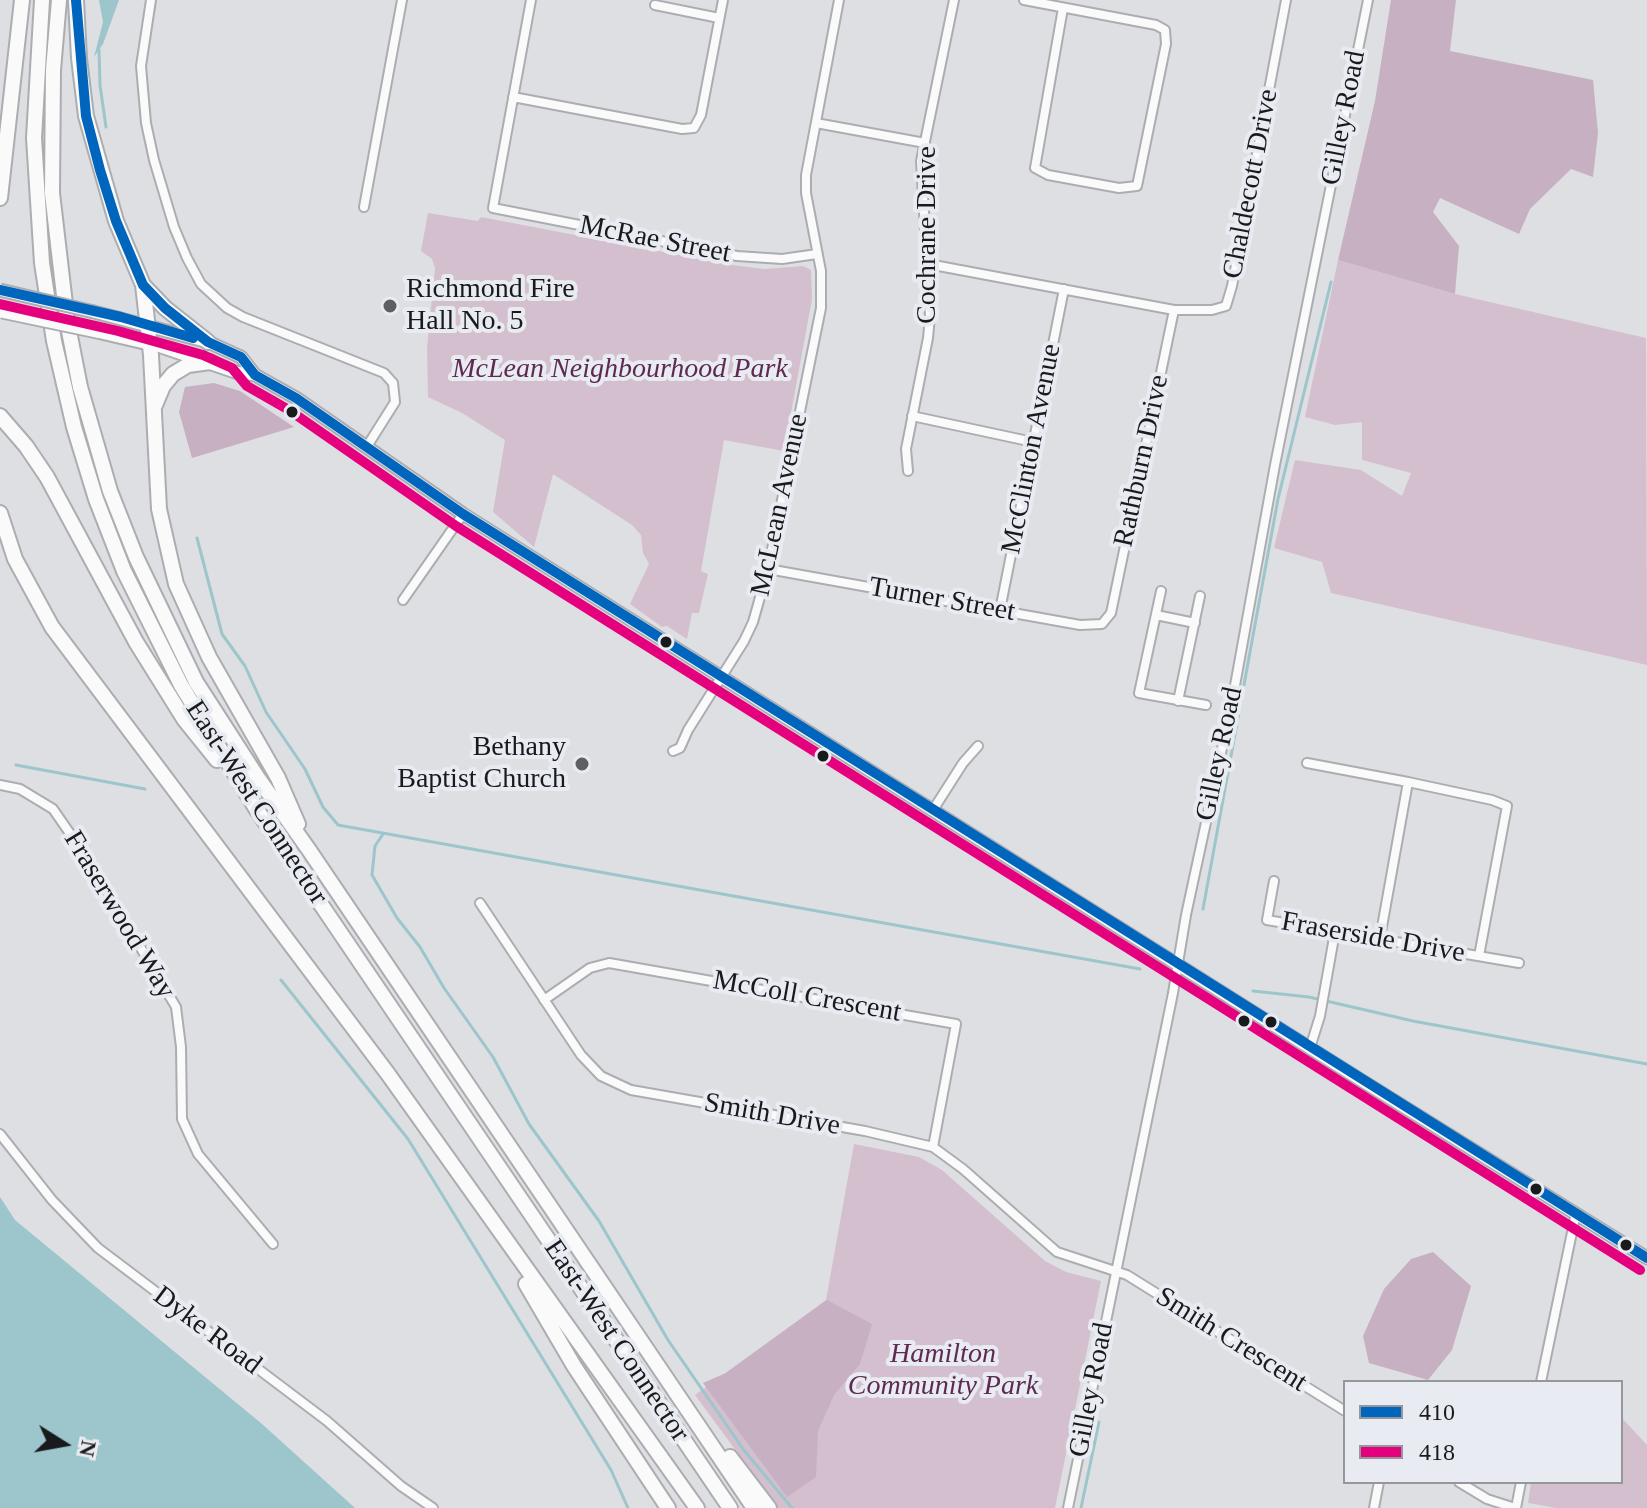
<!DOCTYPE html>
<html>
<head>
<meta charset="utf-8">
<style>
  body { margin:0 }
  #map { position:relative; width:1647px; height:1508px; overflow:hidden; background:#dedfe3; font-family:"Times New Roman",serif }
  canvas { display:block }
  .legend { position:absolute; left:1343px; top:1380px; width:280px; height:104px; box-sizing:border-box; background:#e9ebf2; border:2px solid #96979c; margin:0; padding:10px 14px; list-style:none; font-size:24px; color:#191a1c }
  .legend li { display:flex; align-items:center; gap:16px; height:40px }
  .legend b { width:40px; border:2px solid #96979c }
  .north { position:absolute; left:24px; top:1404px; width:80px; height:80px; -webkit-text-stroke:6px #e9ebf2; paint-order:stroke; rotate:101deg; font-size:22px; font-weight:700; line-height:32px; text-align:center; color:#191a1c }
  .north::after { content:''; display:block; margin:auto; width:28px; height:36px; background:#191a1c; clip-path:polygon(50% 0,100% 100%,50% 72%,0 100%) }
</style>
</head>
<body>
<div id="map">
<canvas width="1647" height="1508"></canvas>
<ul class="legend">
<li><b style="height:10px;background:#0065bd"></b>410</li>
<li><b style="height:10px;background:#e5007d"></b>418</li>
</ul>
<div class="north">N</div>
</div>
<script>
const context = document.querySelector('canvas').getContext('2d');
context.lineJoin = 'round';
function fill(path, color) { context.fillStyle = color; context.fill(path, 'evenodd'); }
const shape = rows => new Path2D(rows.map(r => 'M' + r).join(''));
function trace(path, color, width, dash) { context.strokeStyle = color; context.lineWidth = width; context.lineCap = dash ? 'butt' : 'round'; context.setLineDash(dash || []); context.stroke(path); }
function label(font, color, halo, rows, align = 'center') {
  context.font = font + ' "Times New Roman",serif'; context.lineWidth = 8; context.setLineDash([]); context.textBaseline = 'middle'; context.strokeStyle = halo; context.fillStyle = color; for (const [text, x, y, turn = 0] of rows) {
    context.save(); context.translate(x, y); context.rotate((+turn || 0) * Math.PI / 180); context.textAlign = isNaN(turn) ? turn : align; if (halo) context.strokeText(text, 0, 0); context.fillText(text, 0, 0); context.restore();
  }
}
const green = shape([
  [428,213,478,221,481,217,732,265,765,269,803,266,811,270,812,299,784,451,724,440,701,571,708,574,699,613,692,613,687,639,667,626,662,627,630,604,649,564,643,553,641,535,632,525,553,474,534,547,493,512,505,440,462,413,428,397,427,348,435,268,432,259,421,251],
  [1338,260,1455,294,1646,338,1647,665,1331,593,1322,562,1274,548,1295,460,1361,470,1402,496,1411,473,1362,460,1362,422,1335,425,1305,417],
  [854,1144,919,1157,942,1170,1045,1261,1066,1272,1101,1281,1055,1508,778,1508,695,1395,826,1300],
  [1621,1417,1647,1445,1647,1508,1556,1508,1528,1503,1531,1482,1621,1482]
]);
const forest = shape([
  [1391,0,1456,0,1450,51,1593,80,1598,133,1593,177,1571,169,1530,209,1519,234,1440,198,1433,212,1459,246,1455,294,1338,260,1375,101],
  [214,383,240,391,294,427,192,458,179,412,185,387],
  [1433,1252,1471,1286,1452,1350,1428,1380,1369,1363,1363,1336,1384,1289,1411,1259],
  [827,1300,872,1324,860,1364,834,1395,818,1431,816,1477,787,1497,703,1383,726,1373]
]);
const water = shape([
  [99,0,119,0,103,44,94,57,103,22],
  [0,1197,15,1220,262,1424,355,1508,0,1508]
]);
const stream = shape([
  [99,50,100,85,106,127],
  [197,538,222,634,245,666,266,712,305,769,323,807,338,825,1140,969],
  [16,765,145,789],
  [383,834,375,846,372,875,397,918,420,947,444,988,493,1057,529,1124,599,1221,668,1340,743,1449,792,1508],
  [1203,909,1278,499,1331,282],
  [281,980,408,1139,611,1470,628,1508],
  [1253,991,1309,997,1413,1021,1647,1064],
  [1081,1508,1099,1422]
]);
const street = shape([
  [151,0,141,66,146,123,154,160,174,227,187,258,201,284,227,308,243,317,384,373,393,383,395,402,366,448],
  [531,0,493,208,737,256,782,259,817,254],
  [1024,0,1156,25,1165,30,1166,44,1137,186,1119,188,1048,175,1035,168,1063,8],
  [655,5,719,18],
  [513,97,682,129,694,128,701,115,723,0],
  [816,123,925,143],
  [364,207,402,0],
  [928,264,1174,310,1212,310,1226,306,1232,286,1286,0],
  [912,416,1033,442],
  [908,471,906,449,928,338,930,316,921,161,954,0],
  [768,569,1080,625,1102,624,1111,613,1174,310],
  [1161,591,1139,693,1206,705],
  [403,600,463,514],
  [1000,610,1064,289],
  [1156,615,1195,623],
  [1178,701,1200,596],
  [673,751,680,748,688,730,744,641,753,622,768,569,821,308,821,271,806,193,806,175,839,0],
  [1307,763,1408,782],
  [0,785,20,789,53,809,87,858,176,1007,181,1047,182,1119,198,1154,273,1244],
  [933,810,963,763,978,746],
  [1274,881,1267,920,1519,963],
  [480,903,581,1055,601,1076,631,1090,865,1131,933,1147,963,1169,1057,1252,1127,1275,1345,1411],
  [1380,938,1408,782,1492,800,1507,806,1479,956],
  [544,1000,590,968,609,963,956,1024,933,1147],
  [1310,1048,1320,1016,1335,932],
  [0,1134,52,1200,98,1248,327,1421,401,1486,433,1508],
  [1541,1382,1576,1213],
  [1459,1482,1487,1499,1515,1508],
  [1068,1508,1173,993,1186,915,1232,702,1275,465,1368,0],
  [1374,1508,1379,1482],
  [1516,1508,1521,1482]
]);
const secondary = shape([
  [94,312,208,342,241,357,255,375,296,398,463,514,1359,1079,1647,1258],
  [97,332,161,347,235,372,255,375]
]);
const highway = shape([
  [42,0,34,138,42,263,54,341,74,427,96,499,124,571,181,685,257,810,730,1508],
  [59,0,53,70,52,193,67,321,80,387,110,491,136,557,196,682,258,778,309,850,754,1508],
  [76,0,79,58,86,116,116,221,143,285,151,355,159,509,176,584,209,657,278,778,298,824],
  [0,198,22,0],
  [143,285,165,308,208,342],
  [155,405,163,386,173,374,188,365,210,362],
  [0,416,26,446,47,477,136,642,184,719,217,760],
  [0,513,15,559,52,627,388,1074,697,1508],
  [526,1284,574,1366,668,1508],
  [730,1457,769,1508]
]);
const secondaryBridge = shape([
  [0,290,94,312],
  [2,312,97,332]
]);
const bus1 = shape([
  [76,0,86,116,100,170,116,221,143,285,165,308,208,342,241,357,255,375,296,398,463,514,1647,1258],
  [0,290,121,317,193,338]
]);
const bus2 = shape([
  [0,304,118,331,203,355,232,368,247,386,289,410,456,526,1640,1270]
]);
const markers = [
  [390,306,8,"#5e5f62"],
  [292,412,7,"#191a1c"],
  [666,642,7,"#191a1c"],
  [823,756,7,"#191a1c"],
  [582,764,8,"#5e5f62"],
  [1244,1021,7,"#191a1c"],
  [1271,1022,7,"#191a1c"],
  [1536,1189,7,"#191a1c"],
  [1626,1245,7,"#191a1c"]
];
const streetNames = [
  ["Gilley Road",1344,118,-79],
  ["Chaldecott Drive",1251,184,-79],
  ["Cochrane Drive",928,235,-90],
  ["McRae Street",655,240,11],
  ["McClinton Avenue",1032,449,-79],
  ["Rathburn Drive",1142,461,-78],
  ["McLean Avenue",780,505,-78],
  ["Turner Street",942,600,10],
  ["Gilley Road",1220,754,-78],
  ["East-West Connector",256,803,57],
  ["Fraserwood Way",119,915,59],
  ["Fraserside Drive",1373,938,10],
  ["McColl Crescent",807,997,10],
  ["Smith Drive",772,1115,10],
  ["Dyke Road",207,1331,37],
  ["Smith Crescent",1231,1340,32],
  ["East-West Connector",616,1341,56],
  ["Gilley Road",1092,1390,-79]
];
const poiNames = [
  ["Richmond Fire",406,290],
  ["Hall No. 5",406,322],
  ["Bethany",566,748,"right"],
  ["Baptist Church",566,780,"right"]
];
const parkNames = [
  ["McLean Neighbourhood Park",620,370],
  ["Hamilton",943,1355],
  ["Community Park",943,1387]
];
fill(green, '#d4bfcf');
fill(forest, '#c6b0c1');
fill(water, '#9cc6cb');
trace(stream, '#9cc6cb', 3);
trace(street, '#acadb0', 12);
trace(secondary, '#acadb0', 15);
trace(highway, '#acadb0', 18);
trace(street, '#fafafb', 8);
trace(secondary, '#fafafb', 11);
trace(highway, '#fafafb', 14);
trace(secondaryBridge, '#acadb0', 15, []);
trace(secondaryBridge, '#fafafb', 11);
trace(bus1, '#0065bd', 10);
trace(bus2, '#e5007d', 10);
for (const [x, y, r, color] of markers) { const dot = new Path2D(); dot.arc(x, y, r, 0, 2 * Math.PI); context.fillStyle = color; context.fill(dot); trace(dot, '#e9ebf2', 3); }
label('28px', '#191a1c', '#e9ebf2', streetNames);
label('28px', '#191a1c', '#e9ebf2', poiNames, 'left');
label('italic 28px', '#5e2a50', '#e9ebf2', parkNames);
</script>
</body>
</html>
